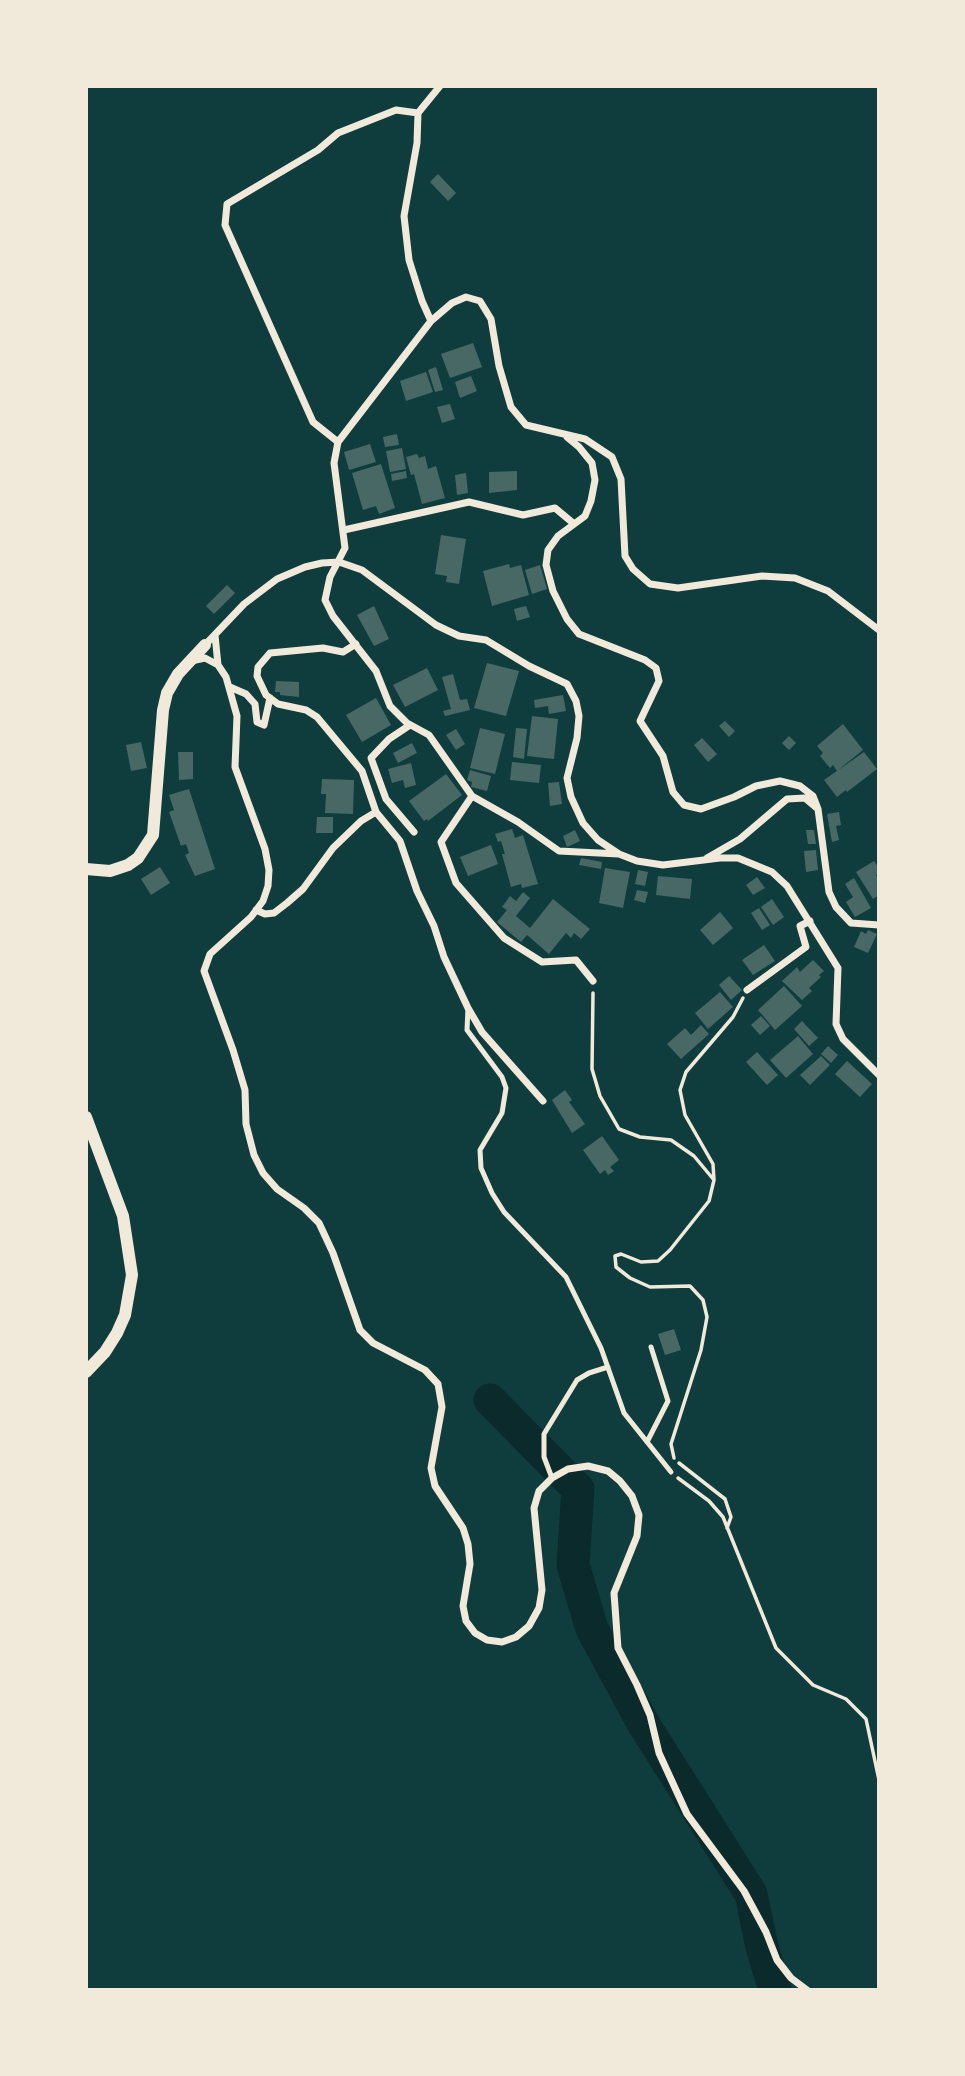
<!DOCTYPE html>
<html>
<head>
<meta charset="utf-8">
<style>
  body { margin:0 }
  #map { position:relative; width:965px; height:2076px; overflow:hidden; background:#0f3d3e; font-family:Barlow,sans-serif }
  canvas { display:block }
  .frame { position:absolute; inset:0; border:88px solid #f1e9da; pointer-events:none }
</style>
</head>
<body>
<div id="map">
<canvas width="965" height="2076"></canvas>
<div class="frame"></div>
</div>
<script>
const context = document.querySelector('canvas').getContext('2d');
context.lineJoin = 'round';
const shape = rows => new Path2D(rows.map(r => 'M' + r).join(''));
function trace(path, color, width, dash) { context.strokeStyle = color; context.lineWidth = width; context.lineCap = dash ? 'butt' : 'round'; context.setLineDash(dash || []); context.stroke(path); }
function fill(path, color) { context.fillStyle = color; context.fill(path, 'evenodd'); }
const river = shape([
  [490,1400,578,1489,573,1565,592,1629,643,1723,751,1894,762,1947,775,1990]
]);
const building = shape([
  [438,174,456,193,448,201,430,182],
  [473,343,482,367,450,378,441,354],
  [436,367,443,390,435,392,428,370],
  [426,372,433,392,406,401,400,381],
  [471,376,477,391,460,398,455,382],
  [450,404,455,419,442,423,437,407],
  [397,434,399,445,385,447,383,437],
  [370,444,376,462,349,470,344,452],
  [402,448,406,469,390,472,386,451],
  [417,454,419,458,425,456,428,469,436,466,445,498,422,504,414,474,411,475,406,457],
  [381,464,395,508,379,514,376,506,363,510,352,473],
  [406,471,407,478,392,481,391,474],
  [517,471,517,490,489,493,489,472],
  [466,473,468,493,457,495,455,475],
  [441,535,466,539,459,584,446,582,447,576,435,574],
  [509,564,510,568,521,565,529,595,492,606,483,571],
  [540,565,547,589,532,594,525,570],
  [227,585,235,593,214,614,206,606],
  [374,606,389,639,374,646,357,615],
  [526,606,530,617,517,621,514,609],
  [487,663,519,671,506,716,474,708],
  [427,668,438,690,405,707,393,685],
  [453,674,460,700,467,699,470,710,445,716,443,711,451,709,442,677],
  [276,681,299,682,299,697,280,695,280,692,275,692],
  [563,695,566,711,549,714,548,706,535,708,534,700],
  [376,698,391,725,362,742,346,715],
  [532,716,558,719,554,759,527,756],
  [725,721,735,731,729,737,719,726],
  [843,724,863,750,837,771,833,765,830,768,820,756,823,753,817,746],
  [480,728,505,734,495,774,470,768],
  [516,728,527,729,524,759,513,757],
  [456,729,465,744,456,750,446,735],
  [789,736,796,743,789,750,782,743],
  [702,738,717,754,708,762,694,745],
  [141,742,147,768,131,771,126,745],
  [412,743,417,753,398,763,393,753],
  [178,752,193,752,193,779,179,780],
  [864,752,877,769,847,792,846,790,837,797,824,780],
  [512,762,541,765,539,783,510,780],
  [411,763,416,785,405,788,403,780,392,783,388,769],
  [470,770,491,776,487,791,471,787,472,782,467,780],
  [446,774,462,795,428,821,427,819,424,821,409,801],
  [322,779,354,780,353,814,325,813,326,794,321,794],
  [559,782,562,804,550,806,548,783],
  [189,789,215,869,195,876,185,855,189,853,186,844,181,846,169,812,174,810,169,795],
  [839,812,841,825,836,826,839,840,832,842,827,814],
  [317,817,333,817,333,833,316,833],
  [512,829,515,838,523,835,538,884,522,888,521,884,511,887,502,854,505,854,501,841,498,842,495,834],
  [575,830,580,841,567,847,563,836],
  [806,830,814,830,816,844,808,844],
  [491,845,498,864,468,876,460,857],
  [816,850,818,870,806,872,804,851],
  [581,858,602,862,601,869,579,865],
  [874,861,879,868,879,873,876,875,879,881,879,895,873,899,856,872],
  [160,867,170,883,151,895,141,879],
  [605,868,630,872,623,908,599,903],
  [638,870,648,872,645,886,635,884],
  [658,876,692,879,690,899,656,895],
  [757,877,765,888,753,895,746,885],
  [854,878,871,908,855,917,846,902,853,897,845,884],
  [637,890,648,892,645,903,634,900],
  [523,892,530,898,516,916,530,928,553,899,590,929,581,939,574,933,571,938,566,933,549,954,527,935,521,942,497,922,507,910,502,907,510,896,516,901],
  [772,899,784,917,773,925,761,907],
  [759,908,770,925,762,930,751,913],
  [720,912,733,928,713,945,700,930],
  [868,930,877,934,868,953,854,947,861,931,866,934],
  [764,945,775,961,753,975,742,960],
  [813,960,824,971,819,975,821,977,809,988,812,991,802,1000,782,981,797,967,800,972],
  [729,976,742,990,731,1000,719,985],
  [784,986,802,1006,775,1030,758,1010],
  [720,992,733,1007,708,1029,695,1013],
  [761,1016,770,1026,760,1035,751,1025],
  [802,1021,818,1038,809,1046,794,1029],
  [701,1025,709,1034,681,1059,667,1044,685,1028,691,1035],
  [798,1036,813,1054,786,1078,770,1060],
  [828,1046,838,1055,831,1063,821,1054],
  [757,1052,778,1075,767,1085,746,1062],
  [821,1056,830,1065,810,1085,800,1075],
  [847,1061,872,1084,860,1097,835,1074],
  [565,1090,572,1100,569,1102,585,1124,572,1133,552,1100],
  [602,1136,619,1160,610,1167,614,1171,608,1175,605,1170,600,1174,583,1150],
  [674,1329,681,1350,665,1355,658,1334]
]);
const path = shape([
  [593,993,592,1069,600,1096,619,1129,640,1137,671,1140,694,1156,714,1180],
  [674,1458,671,1444,701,1350,707,1317,703,1300,690,1286,650,1287,630,1278,616,1267,615,1256,621,1254,641,1262,658,1261,670,1250,709,1201,714,1180,713,1164,685,1115,680,1090,686,1072,733,1017,743,998],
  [679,1463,725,1499,731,1517,727,1528],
  [678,1478,709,1501,723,1517,776,1648,813,1685,846,1699,866,1719,879,1780]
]);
const service = shape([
  [468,1008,467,1030,502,1077,506,1088,502,1113,480,1150,481,1168,492,1193,504,1212,566,1277,601,1348,624,1413,671,1472],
  [647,1442,668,1401,651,1347],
  [552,1478,544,1457,544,1434,577,1380,589,1373,608,1367]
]);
const minor = shape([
  [431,321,422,301,409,260,404,216,417,143,418,113,440,86],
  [567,437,579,447,592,463,595,480,591,501,585,516,558,536,548,550,546,565,553,591,567,619,579,634,645,660,656,668,659,681,640,721,663,756,673,792,684,805,701,809,734,797,756,786,780,781,800,786,813,796,818,809],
  [338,442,313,422,225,225,227,204,318,150,338,133,396,110,418,113],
  [344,530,469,502,523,515,555,508,573,523],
  [215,635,218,665],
  [356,644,343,652,323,648,270,653,258,667,257,676,266,695,278,704,306,710,317,717,362,771,376,812,400,841,417,891,434,926,444,957,468,1008,482,1032,543,1101],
  [205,645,244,604,277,579,305,567,322,563,339,562,362,570,436,625,459,636,486,640,529,666,567,684,576,701,579,716,577,738,567,778,571,797,583,823,598,840,619,854,637,861,663,865,720,858,738,858,772,872,787,886,838,968,836,1024,843,1039,879,1075],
  [191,661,205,658,218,665,226,677,237,716,235,767,265,849,269,870,268,886,263,901,251,917,210,954,204,971,233,1050,245,1090,246,1124,254,1155,263,1173,277,1189,304,1208,319,1223,333,1253,360,1330,373,1343,425,1370,438,1384,442,1407,431,1468,435,1486,463,1528,468,1544,470,1564,463,1606,466,1621,475,1633,487,1640,502,1642,516,1637,529,1626,539,1608,542,1590,534,1508,539,1491,552,1478,568,1469,588,1466,608,1471,620,1481,632,1496,639,1515,637,1536,614,1593,618,1648,637,1685,650,1715,659,1753,687,1814,744,1891,766,1932,777,1960,791,1978,807,1990],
  [230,687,246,694,255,704,257,722,264,725,270,698],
  [410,725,389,739,371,758,386,799,414,832],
  [472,796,441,842,456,883,504,938,542,962,576,960,593,981],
  [619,854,559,851,518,822,472,796,429,735,407,723,390,706,376,671,333,616,325,600,330,577,345,548,334,463,338,442,431,321,452,303,466,297,480,301,491,319,499,366,511,407,526,425,585,439,612,457,621,479,625,556,633,569,650,584,678,588,762,576,795,578,828,591,879,630],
  [707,858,740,839,787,799,805,798,818,809,829,892,836,907,851,923,879,925],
  [256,910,265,914,274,913,287,903,303,889,333,848,361,821,376,812],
  [747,990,806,947,800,926,810,921]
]);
const tertiary = shape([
  [86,869,110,871,128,865,138,858,153,835,163,710,167,693,178,674,205,645],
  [86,1117,123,1216,132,1275,125,1315,117,1333,105,1352,86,1372]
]);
trace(river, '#0a2a2b', 33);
fill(building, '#486865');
trace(path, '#f1e9da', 3.5);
trace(service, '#f1e9da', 5);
trace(minor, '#f1e9da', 7);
trace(tertiary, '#f1e9da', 12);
</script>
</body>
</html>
